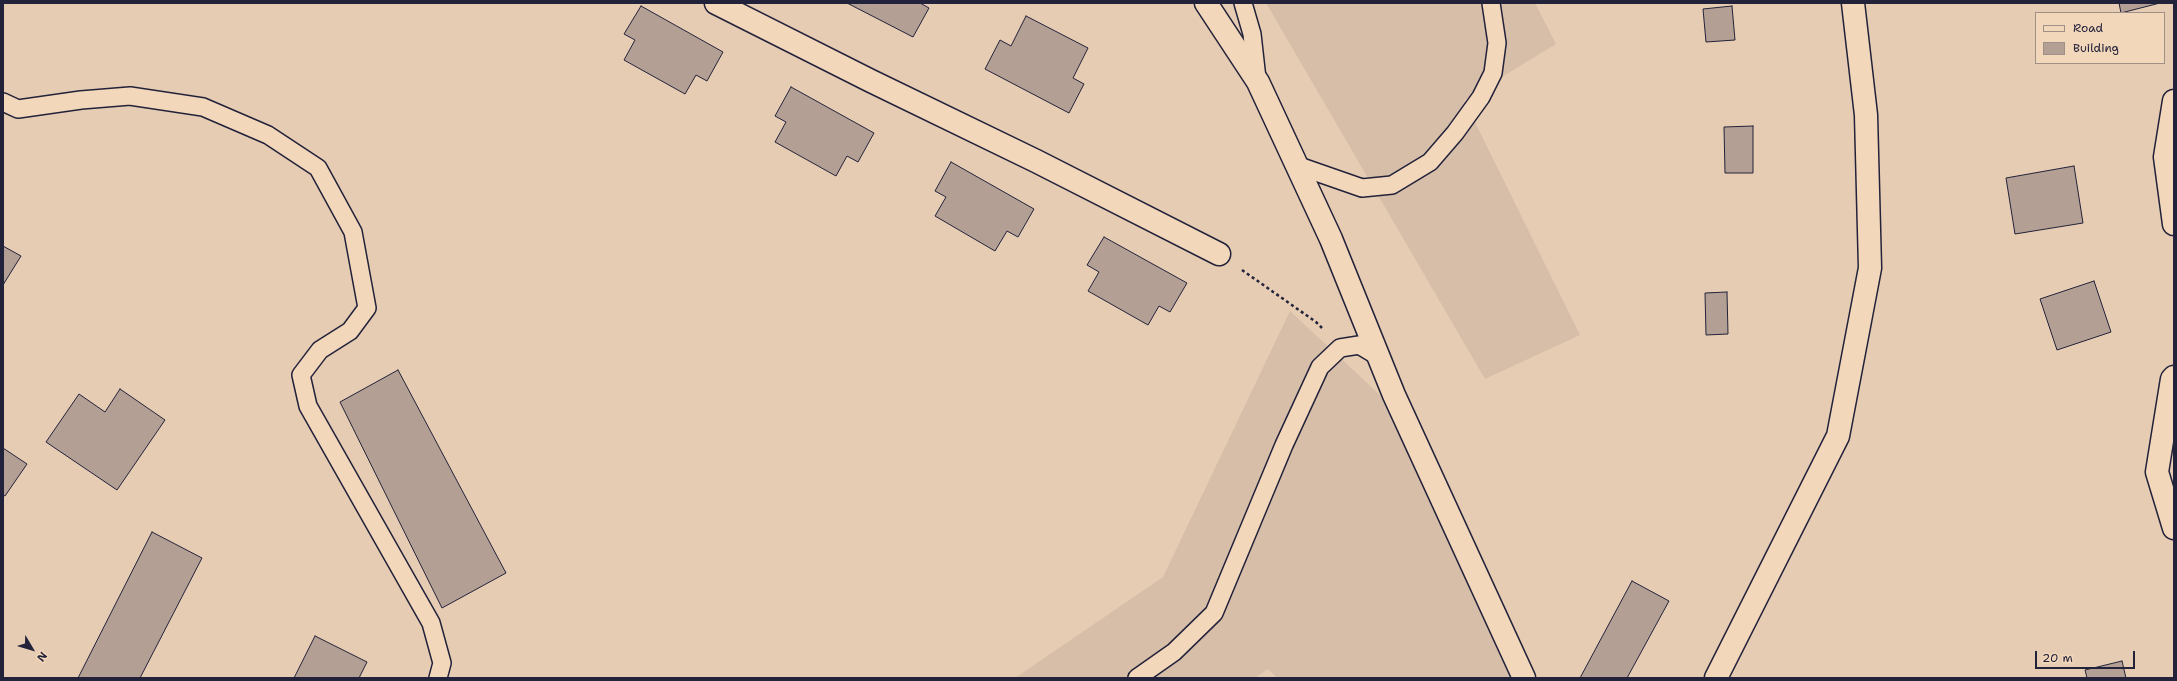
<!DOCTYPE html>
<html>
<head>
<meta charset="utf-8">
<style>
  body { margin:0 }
  #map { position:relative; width:2177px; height:681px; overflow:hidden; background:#e6ccb2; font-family:"Shantell Sans",sans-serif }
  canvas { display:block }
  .frame { position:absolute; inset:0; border:4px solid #22223b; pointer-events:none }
  .legend { position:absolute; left:2035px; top:12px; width:130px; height:52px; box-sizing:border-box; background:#f3d7ba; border:1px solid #9f8f87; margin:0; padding:5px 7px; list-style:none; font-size:12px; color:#22223b }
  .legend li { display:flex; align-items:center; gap:8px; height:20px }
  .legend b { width:20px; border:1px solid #9f8f87 }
  .north { position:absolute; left:12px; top:629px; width:40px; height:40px; -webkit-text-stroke:3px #f3d7ba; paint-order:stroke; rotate:128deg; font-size:11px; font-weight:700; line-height:16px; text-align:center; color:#22223b }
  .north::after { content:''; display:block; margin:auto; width:14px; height:18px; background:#22223b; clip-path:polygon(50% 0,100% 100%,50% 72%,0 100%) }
  .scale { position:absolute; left:2035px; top:651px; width:100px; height:18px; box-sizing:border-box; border:2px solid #22223b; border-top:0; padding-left:5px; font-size:12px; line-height:14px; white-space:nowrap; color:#22223b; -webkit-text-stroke:3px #f3d7ba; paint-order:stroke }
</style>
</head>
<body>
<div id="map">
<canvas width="2177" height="681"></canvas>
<div class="frame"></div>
<ul class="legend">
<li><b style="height:5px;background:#f3d7ba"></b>Road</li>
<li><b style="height:11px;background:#b39f93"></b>Building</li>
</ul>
<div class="north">N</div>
<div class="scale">20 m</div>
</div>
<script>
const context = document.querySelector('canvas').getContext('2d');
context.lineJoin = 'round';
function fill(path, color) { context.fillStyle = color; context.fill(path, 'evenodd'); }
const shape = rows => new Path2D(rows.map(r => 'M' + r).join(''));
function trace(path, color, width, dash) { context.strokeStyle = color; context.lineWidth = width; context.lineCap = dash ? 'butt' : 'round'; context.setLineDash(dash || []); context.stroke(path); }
const built = shape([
  [1266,3,1535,3,1556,44,1464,100,1580,335,1485,379],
  [1290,311,1380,395,1511,678,1277,678,1268,669,1255,678,1015,678,1163,577]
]);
const building = shape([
  [847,3,920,3,929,8,913,37,847,3],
  [2119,3,2160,3,2121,13,2119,3],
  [641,6,723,52,707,81,696,75,685,94,624,60,635,40,624,34,641,6],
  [1732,6,1735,40,1706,42,1703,9,1732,6],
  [1026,16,1088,48,1073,78,1084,84,1069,113,985,69,1000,40,1011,46,1026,16],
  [791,87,874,133,858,162,847,156,836,176,775,142,786,122,775,116,791,87],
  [1753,126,1753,173,1725,173,1724,127,1753,126],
  [951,162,1034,209,1018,237,1007,231,995,251,935,216,946,197,935,191,951,162],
  [2074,166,2083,223,2015,234,2006,178,2074,166],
  [1104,237,1187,283,1170,312,1159,306,1148,325,1088,291,1099,272,1087,265,1104,237],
  [3,246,21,256,3,285,3,246],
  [2094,281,2111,332,2057,350,2040,299,2094,281],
  [1727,292,1728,334,1706,335,1705,293,1727,292],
  [398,370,506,573,442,608,340,402,398,370],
  [120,389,165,420,117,490,46,442,79,394,105,412,120,389],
  [3,448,27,464,5,496,3,495,3,448],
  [152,532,202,558,140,678,78,678,152,532],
  [1632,581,1669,601,1627,678,1580,678,1632,581],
  [315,636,367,662,359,678,294,678,315,636],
  [2122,661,2126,678,2087,678,2085,670,2122,661]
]);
const path = shape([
  [1242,270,1316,322,1322,328]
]);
const lane = shape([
  [1243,3,1252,34,1257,79],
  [3,102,18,109,81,100,130,96,203,107,268,135,318,168,353,232,367,308,350,331,320,350,301,375,308,406,431,623,442,663,438,678],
  [1296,165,1362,188,1392,185,1430,162,1455,133,1481,97,1493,73,1497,43,1491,3],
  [1137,678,1174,652,1214,613,1284,445,1320,367,1340,348,1359,345,1379,357]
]);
const street = shape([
  [716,3,871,81,1036,161,1219,254],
  [1206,3,1258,82,1331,239,1394,395,1524,678],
  [2174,101,2165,157,2174,224],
  [2174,377,2172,379,2157,472,2174,528],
  [1716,678,1838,436,1870,268,1866,115,1853,3]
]);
fill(built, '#d7bea9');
fill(building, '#b39f93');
trace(building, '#22223b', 1);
trace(lane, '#22223b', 20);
trace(street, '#22223b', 25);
trace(path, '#22223b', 2.5, [3, 3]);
trace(lane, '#f3d7ba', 17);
trace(street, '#f3d7ba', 22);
</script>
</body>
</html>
